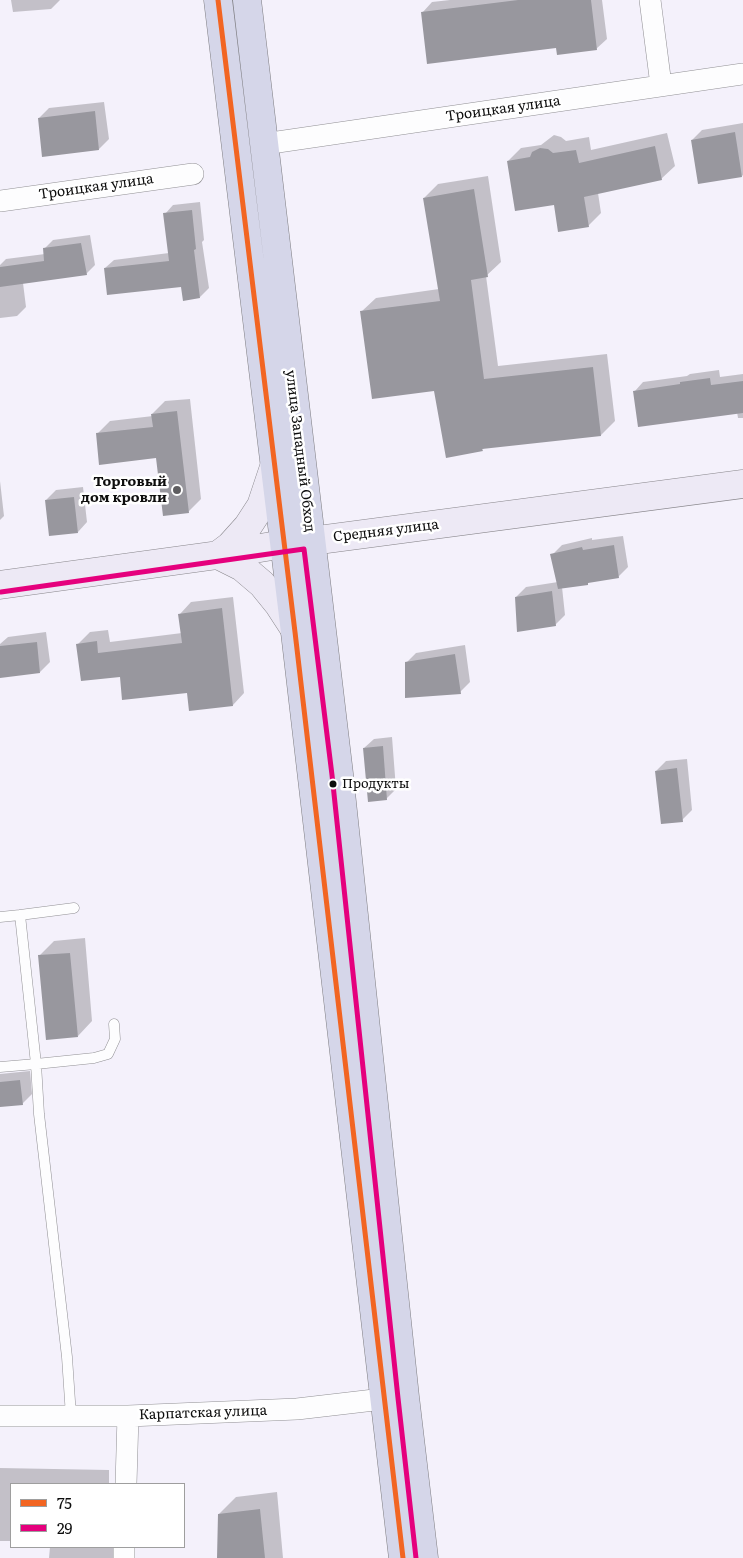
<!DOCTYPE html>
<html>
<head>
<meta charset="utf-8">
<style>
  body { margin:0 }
  #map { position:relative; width:743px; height:1558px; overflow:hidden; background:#f4f1fb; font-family:Literata,serif }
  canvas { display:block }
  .legend { position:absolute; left:10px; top:1483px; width:175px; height:65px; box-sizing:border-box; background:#fff; border:1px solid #9e9e9e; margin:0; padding:6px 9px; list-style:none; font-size:15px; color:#0d0d0d }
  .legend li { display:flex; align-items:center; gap:10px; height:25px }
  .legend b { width:25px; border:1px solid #9e9e9e }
</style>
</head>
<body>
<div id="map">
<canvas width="743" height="1558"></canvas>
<ul class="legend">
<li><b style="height:6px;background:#f26522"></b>75</li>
<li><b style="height:6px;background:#e5007d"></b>29</li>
</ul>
</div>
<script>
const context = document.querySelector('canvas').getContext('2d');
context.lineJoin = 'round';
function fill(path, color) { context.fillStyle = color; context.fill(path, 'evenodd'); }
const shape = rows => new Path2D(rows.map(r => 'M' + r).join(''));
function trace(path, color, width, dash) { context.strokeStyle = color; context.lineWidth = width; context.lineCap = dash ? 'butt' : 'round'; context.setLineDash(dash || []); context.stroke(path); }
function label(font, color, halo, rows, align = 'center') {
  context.font = font + ' Literata,serif'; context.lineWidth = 5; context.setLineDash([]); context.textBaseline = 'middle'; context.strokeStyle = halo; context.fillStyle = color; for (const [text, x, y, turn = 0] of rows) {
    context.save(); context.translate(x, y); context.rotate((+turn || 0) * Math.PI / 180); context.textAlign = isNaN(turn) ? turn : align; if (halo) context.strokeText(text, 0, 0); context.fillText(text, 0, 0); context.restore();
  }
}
const shadow = shape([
  [11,0,60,0,51,9,13,12],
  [450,0,602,0,607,39,596,49,558,47,422,13,432,2],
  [104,102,109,139,99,149,39,118,49,108],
  [743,123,743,175,742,176,692,140,702,130],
  [667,133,675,166,661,179,598,193,601,213,588,226,555,203,508,161,521,148,541,145,554,135,561,137,566,141,589,137,591,150],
  [488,176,501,262,486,276,498,366,607,354,615,421,601,435,484,448,482,450,435,390,361,312,376,298,439,289,424,198,438,184],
  [200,202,204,240,202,242,209,288,200,297,182,285,105,268,114,260,169,253,165,214,173,205],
  [90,235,95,265,86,274,23,283,26,307,17,316,0,318,0,265,6,259,45,254,44,249,53,240],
  [719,370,720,377,743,374,743,418,738,418,737,412,635,391,643,382,687,376,690,374],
  [190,399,201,499,188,512,157,457,97,434,110,421,153,416,152,414,165,401],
  [0,481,4,516,0,520],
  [83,487,87,522,78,532,46,500,56,490],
  [623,536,628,567,618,577,590,581,587,584,562,587,565,615,555,625,516,597,526,587,558,582,552,555,562,545,592,538,592,540],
  [233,597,244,693,233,705,188,691,121,675,78,644,90,632,108,630,110,642,182,633,180,614,191,602],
  [46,632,50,662,40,672,0,666,0,644,8,637],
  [465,645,470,682,460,692,406,663,416,653],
  [392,737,396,789,386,799,364,748,374,739],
  [687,759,692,810,682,820,656,771,666,761],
  [85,938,92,1021,78,1036,39,956,54,941],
  [30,1071,32,1094,22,1104,0,1106,0,1074],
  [0,1468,109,1470,109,1484,11,1484,11,1541,0,1541],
  [277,1492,283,1558,218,1558,219,1514,236,1497],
  [50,1547,125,1547,125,1558,49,1558]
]);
const building = shape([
  [518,0,591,0,597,50,557,55,556,48,427,64,421,12],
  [95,111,99,150,42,157,38,118],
  [735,132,742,177,698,184,691,140],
  [655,146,662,180,584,197,589,227,558,232,554,205,515,211,507,161,530,157,532,152,540,148,548,149,553,153,576,150,579,163],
  [474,189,488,277,471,280,484,379,593,367,601,436,482,449,483,451,446,458,434,391,372,399,360,311,440,301,423,198],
  [192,210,196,249,194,250,200,298,183,301,181,287,107,295,104,268,169,261,163,213],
  [81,243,87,275,0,287,0,267,44,261,43,248],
  [710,378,711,385,743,381,743,413,638,427,633,391,680,384,680,382],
  [177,411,189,513,163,516,156,458,99,465,96,433,153,427,151,414],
  [74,497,78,533,49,536,45,500],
  [614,545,619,578,588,583,588,585,558,589,550,554,582,547,583,550],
  [552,591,556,626,517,632,515,597],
  [222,608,233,706,189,711,187,693,122,700,120,677,81,681,76,644,97,641,98,653,182,643,178,614],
  [37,642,40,673,0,678,0,646],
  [455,654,461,694,405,698,405,662],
  [383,746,387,800,368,802,363,748],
  [677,768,683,822,661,824,655,771],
  [70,953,78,1037,46,1040,38,955],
  [20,1080,23,1105,0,1107,0,1082],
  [260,1509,265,1558,217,1558,218,1514]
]);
const lane = shape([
  [20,915,74,908],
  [0,917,20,915,36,1064,0,1067],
  [71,1416,67,1357,39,1114,36,1064,94,1058,108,1054,115,1039,114,1024]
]);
const street = shape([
  [650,0,661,85],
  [264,144,743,74],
  [0,201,193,174],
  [0,1416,128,1416,297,1409,400,1397],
  [126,1484,128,1416],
  [124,1558,124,1547]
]);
const secondary = shape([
  [311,541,743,484],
  [218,555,242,567,262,584,279,605,294,628],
  [218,555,230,546,248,526,261,506,274,467],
  [0,585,218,555,284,544]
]);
const highway = shape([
  [218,0,295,632,403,1558],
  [247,0,339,774,405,1397,424,1558]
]);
const bus1 = shape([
  [218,0,295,632,403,1558]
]);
const bus2 = shape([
  [1,592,304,549,332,775,398,1398,416,1558]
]);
const markers = [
  [177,490,5,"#5e5d60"],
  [333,784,4.5,"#0d0d0d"]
];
const busNames = [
  ["Продукты",342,784]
];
const streetNames = [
  ["Троицкая улица",503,109,-8],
  ["Троицкая улица",96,187,-8],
  ["улица Западный Обход",300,451,83],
  ["Средняя улица",386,531,-7],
  ["Карпатская улица",203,1413,-2]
];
const poiNames = [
  ["Торговый",167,482],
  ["дом кровли",167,498]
];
fill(shadow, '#0003');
fill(building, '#98979e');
trace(lane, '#919094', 11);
trace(street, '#919094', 22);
trace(secondary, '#88868b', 29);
trace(highway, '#7e7d81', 29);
trace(lane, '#fdfdfe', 10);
trace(street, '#fdfdfe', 21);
trace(secondary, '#ede9f5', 28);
trace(highway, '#d5d6e9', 28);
trace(bus1, '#f26522', 5);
trace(bus2, '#e5007d', 5);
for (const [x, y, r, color] of markers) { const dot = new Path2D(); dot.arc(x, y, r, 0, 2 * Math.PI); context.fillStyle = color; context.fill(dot); trace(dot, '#fff', 2); }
label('13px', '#0d0d0d', '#fff', busNames, 'left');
label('14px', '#0d0d0d', '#fff', streetNames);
label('bold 14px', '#0d0d0d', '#fff', poiNames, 'right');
</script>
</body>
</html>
